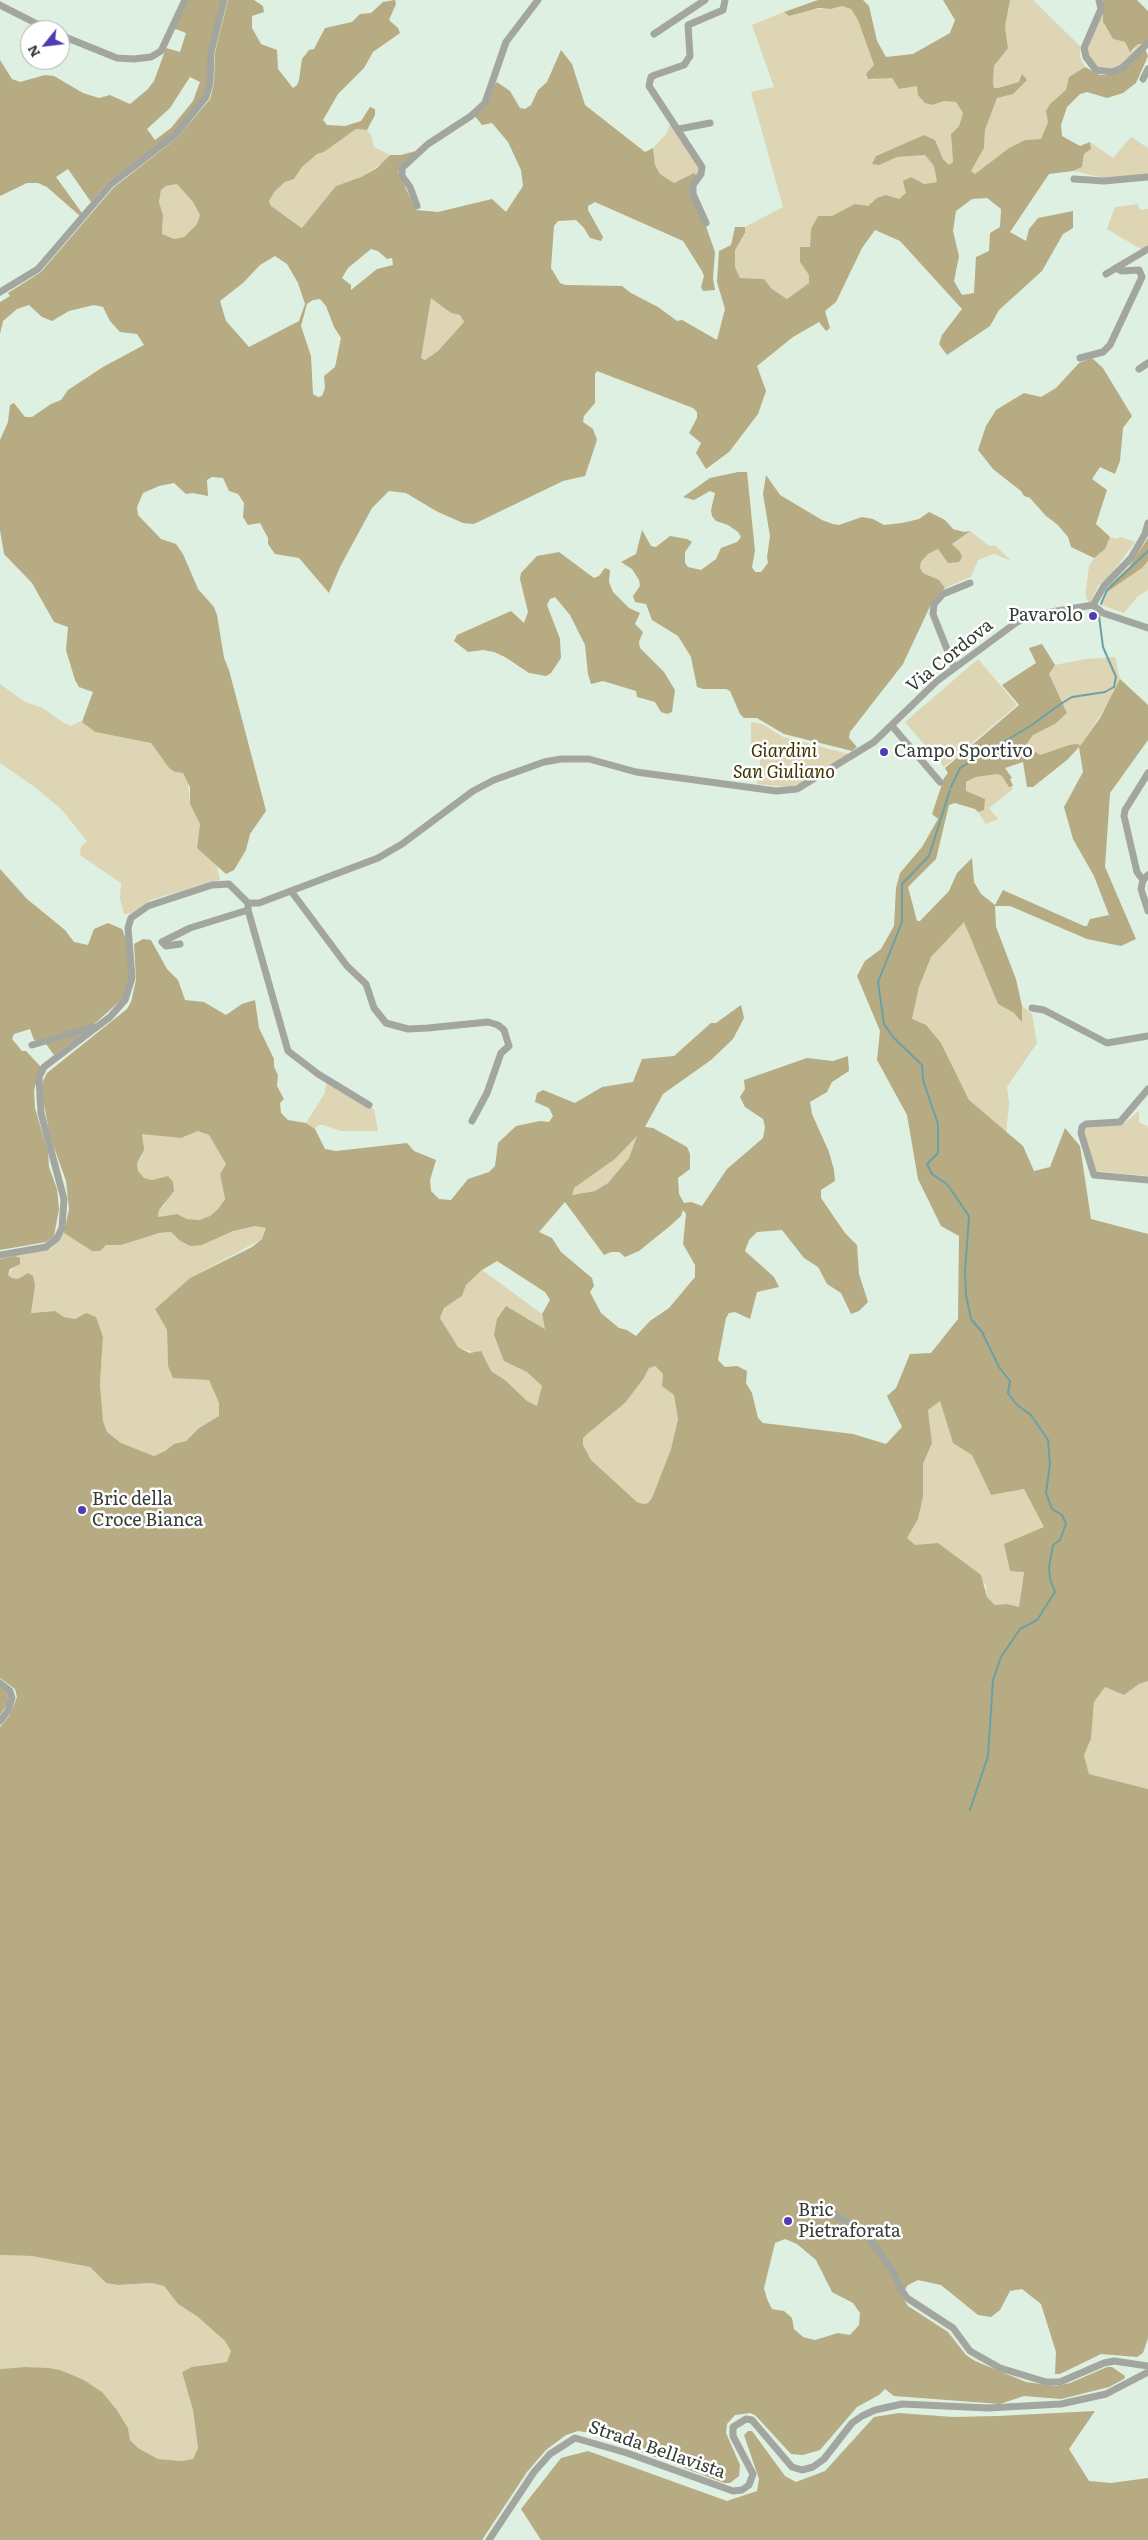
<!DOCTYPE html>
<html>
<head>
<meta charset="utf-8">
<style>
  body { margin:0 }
  #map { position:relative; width:1148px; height:2540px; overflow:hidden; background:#def0e1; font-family:Literata,serif }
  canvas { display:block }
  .north { position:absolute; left:20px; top:20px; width:50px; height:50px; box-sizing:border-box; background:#fff; border:1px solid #afb1af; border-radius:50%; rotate:241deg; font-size:14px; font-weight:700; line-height:20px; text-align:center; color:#363d37 }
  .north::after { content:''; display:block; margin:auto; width:18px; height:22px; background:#513bb3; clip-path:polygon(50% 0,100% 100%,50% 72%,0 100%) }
</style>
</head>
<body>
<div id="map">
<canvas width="1148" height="2540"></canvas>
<div class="north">N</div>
</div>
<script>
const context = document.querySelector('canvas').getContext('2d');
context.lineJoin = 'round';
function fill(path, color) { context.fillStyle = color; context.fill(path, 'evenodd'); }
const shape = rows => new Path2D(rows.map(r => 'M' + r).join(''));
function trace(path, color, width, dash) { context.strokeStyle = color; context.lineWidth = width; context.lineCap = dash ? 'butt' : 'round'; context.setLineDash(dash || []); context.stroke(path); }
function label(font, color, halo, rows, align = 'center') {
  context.font = font + ' Literata,serif'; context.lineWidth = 5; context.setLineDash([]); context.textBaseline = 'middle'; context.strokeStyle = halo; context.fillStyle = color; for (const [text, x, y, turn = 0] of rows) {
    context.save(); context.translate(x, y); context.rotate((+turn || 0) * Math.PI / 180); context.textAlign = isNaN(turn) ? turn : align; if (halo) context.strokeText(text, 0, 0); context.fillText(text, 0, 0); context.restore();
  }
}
const green = shape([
  [1010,0,1033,0,1080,46,1080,57,1085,67,1069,77,1067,90,1050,104,1048,122,1041,139,1025,140,1009,148,975,174,971,171,984,148,985,130,997,98,1013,93,1019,82,998,88,994,88,993,84,994,66,1008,48,1005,27],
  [842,6,851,9,858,20,874,65,867,74,873,80,885,76,892,78,899,89,917,86,925,103,931,105,944,101,956,102,963,113,959,126,951,134,953,162,948,166,943,159,935,140,924,135,876,156,883,162,897,157,925,155,934,166,937,182,924,184,899,199,877,198,868,206,842,212,811,229,810,248,800,248,800,262,809,275,809,283,787,299,772,289,764,279,740,278,735,267,735,249,745,234,745,227,783,207,751,92,774,87,752,25,784,12,789,16,810,9,831,9],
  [1102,8,1105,8,1104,25,1113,39,1125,42,1128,49,1133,51,1138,43,1142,44,1121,67,1105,71,1091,64,1086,48],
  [670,124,700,166,697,176,694,173,674,183,660,174,655,165,653,148,667,133],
  [356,129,367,130,371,135,374,147,390,155,384,162,361,177,336,186,303,228,271,206,269,201,275,191,285,182,294,179,302,167,317,154,324,152],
  [1131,137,1148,148,1148,176,1109,179,1073,171,1082,167,1084,154,1091,149,1090,142,1113,158],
  [177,184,193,202,200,215,197,224,184,237,174,239,162,234,163,215,159,202,161,190,166,186],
  [1138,204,1140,210,1148,209,1148,245,1141,249,1107,229,1115,207],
  [431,297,451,313,460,315,464,322,438,351,425,360,420,358],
  [970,531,989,546,995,545,1011,561,994,554,978,560,971,577,945,588,939,580,923,573,920,568,921,562,928,554,938,549,946,557,955,540],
  [1110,537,1116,539,1121,537,1135,542,1112,573,1098,586,1090,603,1086,598,1086,591,1089,566,1094,558,1105,549],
  [1148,561,1148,590,1138,596,1124,613,1102,605,1107,592,1142,568],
  [1115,657,1120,679,1115,692,1080,747,1069,745,1040,755,1026,745,1033,735,1055,724,1067,713,1049,674,1055,665,1085,659],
  [978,659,1017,705,944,767,905,722],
  [0,684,25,702,43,708,62,722,71,726,81,721,95,732,151,743,169,768,175,772,183,773,188,780,190,804,200,824,197,848,216,863,220,880,150,900,132,913,124,914,120,899,121,883,80,855,81,847,87,841,62,810,36,788,0,763],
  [751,722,762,724,783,737,849,754,802,783,787,787,757,784,762,746,751,743],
  [998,774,1002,776,1013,789,989,808,998,819,986,824,978,812,984,810,966,791,966,783,976,777],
  [964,921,998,1004,1014,1013,1022,1021,1022,1006,1032,1014,1037,1043,1007,1087,1009,1103,1006,1134,969,1100,941,1043,912,1019,919,987,931,957],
  [326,1082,374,1109,378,1131,341,1131,323,1125,318,1125,315,1129,306,1123,325,1093],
  [1139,1111,1139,1122,1148,1127,1148,1176,1094,1171,1084,1132,1085,1129,1089,1126,1122,1125],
  [198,1131,209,1135,226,1164,220,1174,225,1198,218,1209,210,1216,198,1220,187,1219,177,1214,158,1217,159,1210,165,1204,168,1176,152,1180,144,1178,138,1172,137,1164,142,1157,142,1133,181,1138],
  [638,1135,629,1158,608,1183,595,1191,571,1195,574,1188,615,1159],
  [255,1226,266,1228,262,1239,190,1278,155,1309,167,1330,168,1366,209,1380,219,1403,219,1416,199,1428,186,1441,174,1444,165,1451,154,1456,121,1443,107,1432,103,1421,100,1384,103,1338,86,1313,75,1319,64,1317,55,1311,31,1313,33,1290,28,1273,18,1279,12,1278,8,1275,20,1258,15,1256,51,1249,64,1233,92,1251,99,1251,106,1245,121,1245,148,1235,171,1232,179,1240,202,1245,233,1231],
  [482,1270,542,1314,545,1329,526,1317,504,1361,527,1372,542,1386,537,1407,527,1401,505,1380,491,1371,484,1362,484,1356,458,1347,440,1318,444,1308,462,1296,466,1285],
  [654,1366,663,1374,662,1386,674,1395,678,1419,671,1449,652,1498,648,1503,643,1504,637,1502,591,1460,583,1445,583,1440,586,1435,625,1403,644,1378,649,1368],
  [940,1401,953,1442,972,1455,991,1495,1024,1489,1045,1527,1024,1571,1019,1607,1007,1604,995,1605,987,1597,986,1585,938,1543,915,1546,906,1538,918,1518,923,1497,923,1464,932,1443,928,1410],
  [1148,1681,1148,1789,1089,1774,1084,1755,1091,1739,1094,1702,1105,1687,1124,1695,1139,1684],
  [0,2255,32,2256,90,2267,106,2283,118,2285,152,2283,164,2286,178,2304,198,2317,225,2341,231,2351,227,2362,204,2365,182,2372,193,2410,198,2448,193,2459,181,2461,158,2459,138,2448,130,2440,128,2428,82,2379,60,2370,25,2367,0,2369]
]);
const forest = shape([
  [186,0,222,0,205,96,174,135,109,181,91,202,68,169,56,177,82,213,80,216,47,187,38,183,27,183,0,196,0,60,12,79,20,82,45,75,54,76,83,93,99,98,110,95,130,104,148,89,154,81,166,48,180,52,186,33,173,28],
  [190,77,200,82,193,101,171,128,155,140,147,129,170,108],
  [228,0,254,0,263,6,264,12,252,16,252,28,261,44,277,50,278,69,293,88,297,85,299,80,302,59,309,50,314,49,325,28,352,22,360,14,371,13,383,2,395,0,396,4,389,20,398,28,400,33,373,52,364,68,338,94,323,120,327,125,345,126,361,121,370,107,375,109,375,115,367,130,356,129,324,152,317,154,302,167,294,179,285,182,275,191,269,201,271,206,302,228,336,186,361,177,377,168,390,155,401,155,416,151,400,166,398,172,416,210,438,212,492,199,506,212,523,186,521,170,508,142,492,123,482,125,474,115,497,82,510,91,520,108,525,109,531,105,538,90,547,82,561,50,572,64,585,105,645,152,653,148,655,165,660,174,674,183,694,173,697,176,691,184,715,252,713,278,715,290,703,291,701,287,704,276,702,271,683,241,595,202,588,206,588,210,603,237,601,241,590,238,584,228,576,220,558,221,554,226,551,268,560,283,565,285,622,286,631,293,658,307,677,321,682,320,717,340,725,309,717,282,719,251,731,245,735,227,745,227,745,233,735,250,735,267,740,278,764,279,772,289,787,299,809,283,809,275,800,262,800,247,810,247,811,229,818,216,832,216,855,204,868,206,877,198,886,195,899,199,906,193,903,181,911,177,924,184,937,182,934,166,925,155,897,157,879,165,872,164,876,156,924,135,935,140,943,159,949,165,953,162,951,134,959,126,963,113,956,102,944,101,932,105,925,103,918,95,917,86,899,89,892,78,868,79,866,74,874,65,858,20,851,9,842,6,831,9,818,8,789,16,784,12,818,0,863,0,869,6,877,41,886,57,913,54,950,33,955,20,943,0,1010,0,1005,27,1008,48,994,66,993,84,994,88,998,88,1019,82,1022,74,1027,80,1013,94,997,98,985,130,984,148,971,171,975,174,1009,148,1025,140,1041,139,1048,122,1046,111,1050,104,1066,90,1069,77,1085,67,1100,75,1112,75,1145,49,1148,56,1136,83,1123,93,1107,98,1087,92,1080,94,1067,107,1061,125,1062,136,1080,146,1090,142,1091,149,1084,154,1082,167,1073,171,1049,174,1010,232,1026,241,1029,229,1038,218,1073,211,1073,228,1063,234,1042,271,999,310,990,326,947,355,939,344,942,335,962,309,900,241,875,230,862,248,836,302,825,311,830,328,826,331,819,322,793,337,757,366,766,391,758,414,729,452,706,469,696,453,701,443,689,433,697,418,697,412,693,408,597,371,595,374,595,403,584,416,583,422,593,429,597,440,585,476,563,481,474,524,463,523,436,511,406,493,389,491,372,508,340,567,329,593,299,558,275,554,268,544,268,538,260,523,248,525,243,517,244,503,238,494,229,491,223,478,212,477,207,480,208,496,193,493,186,494,174,483,159,486,143,493,137,507,138,515,161,539,176,544,183,554,198,589,214,607,217,615,224,658,229,670,264,803,266,811,250,834,246,850,234,870,226,874,197,848,200,824,190,804,190,787,183,773,175,772,169,768,151,743,95,732,82,722,93,692,79,687,75,680,66,650,68,627,54,622,32,583,4,554,0,530,0,440,8,422,10,405,14,403,25,417,32,417,51,404,61,400,68,390,103,367,144,345,137,334,120,332,110,321,103,307,94,305,69,311,52,321,42,317,29,305,17,309,3,321,0,334,0,302,10,296,8,293,41,272,114,187,177,138,210,99,214,83,215,52],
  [177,184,193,202,200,215,197,224,184,237,174,239,162,234,163,215,159,202,161,190,166,186],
  [987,198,1001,209,1000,227,990,233,989,251,976,257,974,293,962,295,954,281,959,256,953,231,956,211,972,199],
  [371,249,378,251,387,259,392,258,393,265,377,269,351,290,351,285,342,278,348,268],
  [275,256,287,264,298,283,305,304,299,321,249,347,226,321,220,301,243,283,260,265],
  [431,298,451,313,460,315,464,322,438,351,425,360,421,358],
  [320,299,326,306,334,327,341,338,335,367,324,376,325,388,322,396,318,397,313,394,311,356,301,326,307,304,313,300],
  [1103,0,1137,0,1148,11,1148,40,1142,44,1138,44,1130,52,1125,42,1113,39,1103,22],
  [1092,358,1103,368,1132,416,1123,428,1120,461,1115,474,1100,467,1092,479,1107,490,1096,524,1110,537,1105,549,1094,558,1071,547,1068,537,1058,525,1046,516,1030,498,1024,496,1021,491,993,469,978,450,986,426,996,410,1024,393,1041,397,1056,388,1079,363],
  [738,472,747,472,755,551,752,567,755,572,761,572,768,563,767,557,770,536,763,494,766,475,780,495,822,520,833,524,839,525,862,517,873,519,884,525,902,523,919,519,929,512,945,520,953,529,964,532,970,531,952,544,960,552,962,557,959,562,948,563,938,549,928,554,921,562,920,568,923,573,939,580,945,588,933,600,903,664,850,732,849,738,857,747,852,751,784,734,757,718,744,718,740,714,730,691,726,689,703,689,697,687,691,657,678,636,652,620,646,604,635,602,633,596,640,586,639,580,632,569,621,562,636,554,642,530,651,546,656,547,670,536,687,539,692,542,685,552,685,563,688,567,701,570,716,559,721,548,737,542,741,537,738,532,728,525,716,521,712,516,711,510,715,493,710,491,694,500,683,497,710,478],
  [1148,538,1148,561,1142,568,1107,592,1111,584,1129,567],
  [559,552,594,578,599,576,605,568,610,570,609,582,613,592,629,608,640,613,635,624,643,632,639,642,640,648,664,672,675,690,672,712,667,714,661,712,655,702,637,697,636,691,603,681,591,684,588,674,585,645,570,615,555,597,550,599,547,605,560,639,561,658,551,673,546,676,529,673,505,657,494,652,483,650,468,652,454,641,457,635,511,611,524,623,528,612,520,579,521,573,537,556],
  [1042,644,1055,665,1049,674,1067,713,1055,724,1033,735,1026,745,1040,755,1069,745,1078,744,1080,746,1100,718,1120,679,1148,705,1148,740,1110,793,1105,867,1136,939,1121,946,1087,939,1010,906,995,906,996,927,1016,979,1022,1006,1022,1022,1014,1013,998,1004,964,922,931,957,919,987,912,1019,926,1025,941,1043,969,1100,1023,1146,1034,1171,1050,1167,1065,1128,1080,1146,1091,1219,1148,1234,1148,1681,1139,1684,1124,1695,1105,1687,1094,1702,1091,1739,1084,1755,1089,1774,1148,1789,1148,2338,1143,2353,1137,2357,1101,2354,1060,2374,1055,2374,1056,2352,1041,2304,1022,2289,1010,2291,1000,2310,991,2317,978,2315,941,2285,918,2280,908,2285,901,2295,908,2306,948,2332,966,2355,975,2361,1026,2382,1056,2386,1070,2383,1107,2367,1112,2367,1125,2376,1124,2379,1109,2387,1061,2399,1024,2396,1000,2404,894,2396,885,2389,879,2395,857,2407,820,2450,803,2455,791,2454,755,2415,750,2413,735,2415,727,2424,726,2433,740,2465,739,2476,730,2483,724,2483,591,2433,578,2431,566,2435,546,2450,527,2472,482,2540,0,2540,0,2369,25,2367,48,2368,60,2370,82,2379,102,2392,116,2409,128,2428,130,2440,138,2448,158,2459,181,2461,193,2459,198,2448,193,2410,182,2372,192,2367,227,2362,231,2351,225,2341,198,2317,178,2304,164,2286,152,2283,118,2285,106,2283,90,2267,32,2256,0,2255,0,1727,10,1715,17,1697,15,1689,0,1678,0,1259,15,1256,20,1258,20,1264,10,1269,8,1275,12,1278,18,1279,28,1273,33,1276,35,1285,31,1313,55,1311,64,1317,75,1319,86,1313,96,1317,103,1337,100,1384,103,1421,107,1432,121,1443,154,1456,165,1451,174,1444,186,1441,199,1428,219,1416,219,1403,209,1380,173,1378,168,1366,167,1330,155,1309,190,1278,252,1247,262,1239,266,1228,255,1226,233,1231,202,1245,190,1246,179,1240,171,1232,159,1233,121,1245,106,1245,100,1251,92,1251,64,1233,69,1209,66,1181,50,1136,42,1094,43,1081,47,1073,127,1009,131,1002,136,980,134,944,143,939,151,940,167,969,178,980,185,1000,204,1002,226,1015,242,1004,255,1000,259,1028,274,1059,274,1067,278,1075,277,1086,284,1099,280,1103,281,1113,288,1120,306,1123,315,1129,325,1149,336,1151,407,1143,414,1151,436,1160,430,1180,431,1191,439,1199,451,1200,468,1179,489,1172,495,1166,498,1143,516,1126,540,1121,549,1122,553,1116,549,1108,535,1102,537,1093,543,1090,575,1103,602,1087,633,1082,642,1059,674,1056,711,1023,716,1023,741,1005,744,1018,733,1039,711,1060,663,1094,645,1127,653,1128,687,1147,690,1154,690,1169,678,1178,679,1194,684,1203,691,1202,702,1206,727,1169,763,1138,765,1127,763,1119,745,1107,740,1097,745,1089,744,1080,807,1058,833,1061,848,1056,849,1071,832,1082,827,1092,810,1102,812,1114,829,1152,834,1170,835,1181,821,1190,821,1198,845,1233,857,1245,859,1274,868,1302,859,1311,851,1314,841,1293,827,1284,818,1267,804,1258,782,1230,757,1232,749,1240,745,1251,774,1277,779,1287,757,1292,750,1319,735,1312,729,1313,726,1318,718,1360,725,1367,737,1366,747,1371,746,1383,752,1393,758,1418,763,1423,853,1434,886,1444,902,1427,887,1396,896,1388,910,1354,931,1353,958,1319,959,1236,941,1226,918,1179,907,1115,877,1060,880,1031,857,976,865,961,881,949,894,926,896,888,900,873,922,847,938,819,932,814,944,778,948,773,945,768,1019,705,1002,685,1036,663,1029,648],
  [1079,747,1083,772,1064,807,1073,839,1094,876,1109,915,1090,919,1087,926,1084,926,1003,890,995,905,981,894,974,882,972,858,957,873,949,891,920,921,917,921,908,887,936,859,949,805,955,803,975,809,978,812,984,810,985,799,966,791,966,782,976,777,998,774,1002,776,1009,787,1013,786,1010,779,1012,778,1005,768,1023,762,1027,787,1033,787,1067,760],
  [198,1131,209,1135,226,1164,220,1174,225,1199,218,1209,210,1216,199,1220,187,1219,177,1214,158,1217,159,1210,174,1191,173,1182,168,1176,152,1180,144,1178,138,1171,137,1164,144,1150,142,1134,181,1138],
  [637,1136,629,1158,608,1183,595,1191,572,1195,574,1188,615,1159],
  [565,1202,604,1255,611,1252,619,1252,625,1257,639,1251,670,1226,681,1216,683,1210,686,1214,683,1244,695,1265,695,1277,669,1308,650,1321,636,1336,627,1330,619,1328,601,1313,590,1292,594,1286,592,1278,561,1252,552,1238,539,1232],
  [497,1261,545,1292,550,1300,542,1314,545,1329,506,1306,497,1319,494,1335,504,1361,527,1372,542,1386,537,1406,527,1401,505,1380,491,1371,481,1351,469,1353,458,1347,440,1318,444,1308,462,1296,466,1285,482,1270],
  [655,1366,663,1374,662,1386,674,1395,678,1419,671,1449,652,1498,648,1503,643,1504,637,1502,591,1460,583,1445,583,1439,586,1435,625,1403,644,1378,649,1368],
  [940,1401,953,1443,972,1455,991,1495,1024,1489,1044,1527,1004,1544,1010,1571,1024,1572,1019,1607,1007,1604,995,1605,987,1597,981,1575,938,1543,915,1545,907,1538,918,1519,923,1497,923,1464,932,1443,928,1410],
  [785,2239,797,2244,816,2260,832,2292,853,2303,860,2313,859,2325,850,2335,838,2333,815,2340,803,2337,794,2329,792,2318,784,2311,772,2309,767,2299,764,2288,775,2243],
  [0,869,27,899,65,930,74,942,88,945,94,929,108,923,122,929,126,939,130,976,122,999,89,1029,54,1055,46,1044,34,1040,30,1029,14,1034,12,1039,22,1051,26,1051,41,1067,34,1090,35,1108,48,1152,49,1167,57,1189,59,1209,54,1236,46,1242,0,1250],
  [0,1687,7,1693,9,1702,0,1715],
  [1095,2411,1069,2449,1089,2481,1111,2483,1148,2478,1148,2540,541,2540,521,2509,561,2458,588,2451,727,2501,757,2491,759,2479,744,2435,748,2431,752,2431,785,2476,796,2482,825,2471,874,2417,899,2413,953,2417,998,2416]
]);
const stream = shape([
  [1101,604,1107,590,1148,551],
  [951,787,960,768,1032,725,1059,705,1072,697,1105,692,1114,687,1116,677,1103,647,1099,616],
  [950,790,929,856,902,884,902,922,878,982,884,1024,893,1037,922,1065,923,1080,938,1124,938,1153,927,1164,932,1174,947,1184,969,1216,965,1271,966,1295,971,1319,982,1332,999,1367,1010,1381,1008,1393,1017,1405,1031,1415,1048,1440,1050,1464,1046,1493,1052,1509,1062,1515,1066,1524,1060,1540,1053,1545,1049,1567,1050,1579,1055,1592,1037,1620,1020,1629,1001,1657,993,1680,988,1756,970,1810]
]);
const minor = shape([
  [1099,0,1101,9,1084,48,1086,57,1096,70,1112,72,1122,68,1148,43],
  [0,5,49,30],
  [654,34,705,0],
  [60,35,117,58,134,59,151,57,161,51,185,0],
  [1143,79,1148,69],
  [679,129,710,123],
  [1074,179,1104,181,1148,177],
  [417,206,410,187,402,176,402,168,428,144,471,116,485,103,506,42,538,0],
  [706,223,693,194,693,185,701,174,702,167,649,86,651,77,655,75,684,65,690,56,688,25,723,10,725,0],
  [1106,274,1148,249],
  [0,292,38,269,111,184,175,135,206,97,210,83,211,52,224,0],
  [1080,358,1103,352,1110,345,1142,277,1139,270,1122,271,1116,268],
  [1139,369,1148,363],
  [1093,605,1104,586,1131,558,1145,534,1148,523],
  [1093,605,1103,613,1148,628],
  [954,667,933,614,934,604,943,594,970,583],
  [892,726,940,782],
  [1148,875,1143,880,1141,889,1148,911],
  [1143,880,1137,872,1124,816,1125,810,1148,773],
  [291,891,347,966,366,984,374,1008,386,1023,408,1029,428,1028,488,1022,498,1025,504,1030,509,1046,501,1053,487,1093,472,1121],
  [248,903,248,910,288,1051,318,1074,369,1105],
  [180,944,166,946,162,942,190,928,248,910],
  [1032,1008,1044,1010,1107,1043,1148,1036],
  [32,1045,93,1027],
  [1148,1089,1120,1122,1086,1124,1082,1127,1081,1133,1094,1175,1148,1180],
  [0,1255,46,1247,57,1238,62,1228,64,1199,41,1113,39,1077,44,1067,110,1017,125,1000,132,978,128,928,131,918,148,906,212,885,229,884,248,903,259,903,378,858,402,844,473,791,494,780,544,762,561,759,589,759,636,772,776,791,797,789,874,742,937,681,1017,622,1033,615,1093,605],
  [0,1683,10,1691,12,1698,8,1711,0,1721],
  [831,2213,865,2232,895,2275,900,2288,907,2298,953,2328,970,2351,1000,2368,1046,2382,1060,2382,1104,2363,1114,2361,1148,2366],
  [489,2540,534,2472,550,2454,575,2438,627,2453,733,2491,742,2490,749,2485,753,2474,733,2436,733,2427,746,2419,752,2420,792,2467,802,2470,813,2467,824,2459,852,2423,862,2416,875,2410,902,2404,988,2408,1061,2404,1106,2394,1148,2372]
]);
const markers = [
  [1093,616,5,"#513bb3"],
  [884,752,5,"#513bb3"],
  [82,1510,5,"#513bb3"],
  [788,2221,5,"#513bb3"]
];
const poiNames = [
  ["Pavarolo",1083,616,"right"],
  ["Campo Sportivo",894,752],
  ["Bric della",92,1500],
  ["Croce Bianca",92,1521],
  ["Bric",798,2211],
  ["Pietraforata",798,2232]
];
const streetNames = [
  ["Via Cordova",950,656,-39],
  ["Strada Bellavista",657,2450,19]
];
const parkNames = [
  ["Giardini",784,752],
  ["San Giuliano",784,773]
];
fill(green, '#ddd5b3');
fill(forest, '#b6ab82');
trace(stream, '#6aa0a6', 2);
trace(minor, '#a3a69e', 7);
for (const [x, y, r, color] of markers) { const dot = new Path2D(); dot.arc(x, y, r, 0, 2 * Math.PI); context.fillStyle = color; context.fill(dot); trace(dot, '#fff', 2); }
label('18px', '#363d37', '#fff', poiNames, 'left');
label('18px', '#363d37', '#fff', streetNames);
label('italic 18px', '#3f3400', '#fff', parkNames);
</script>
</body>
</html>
